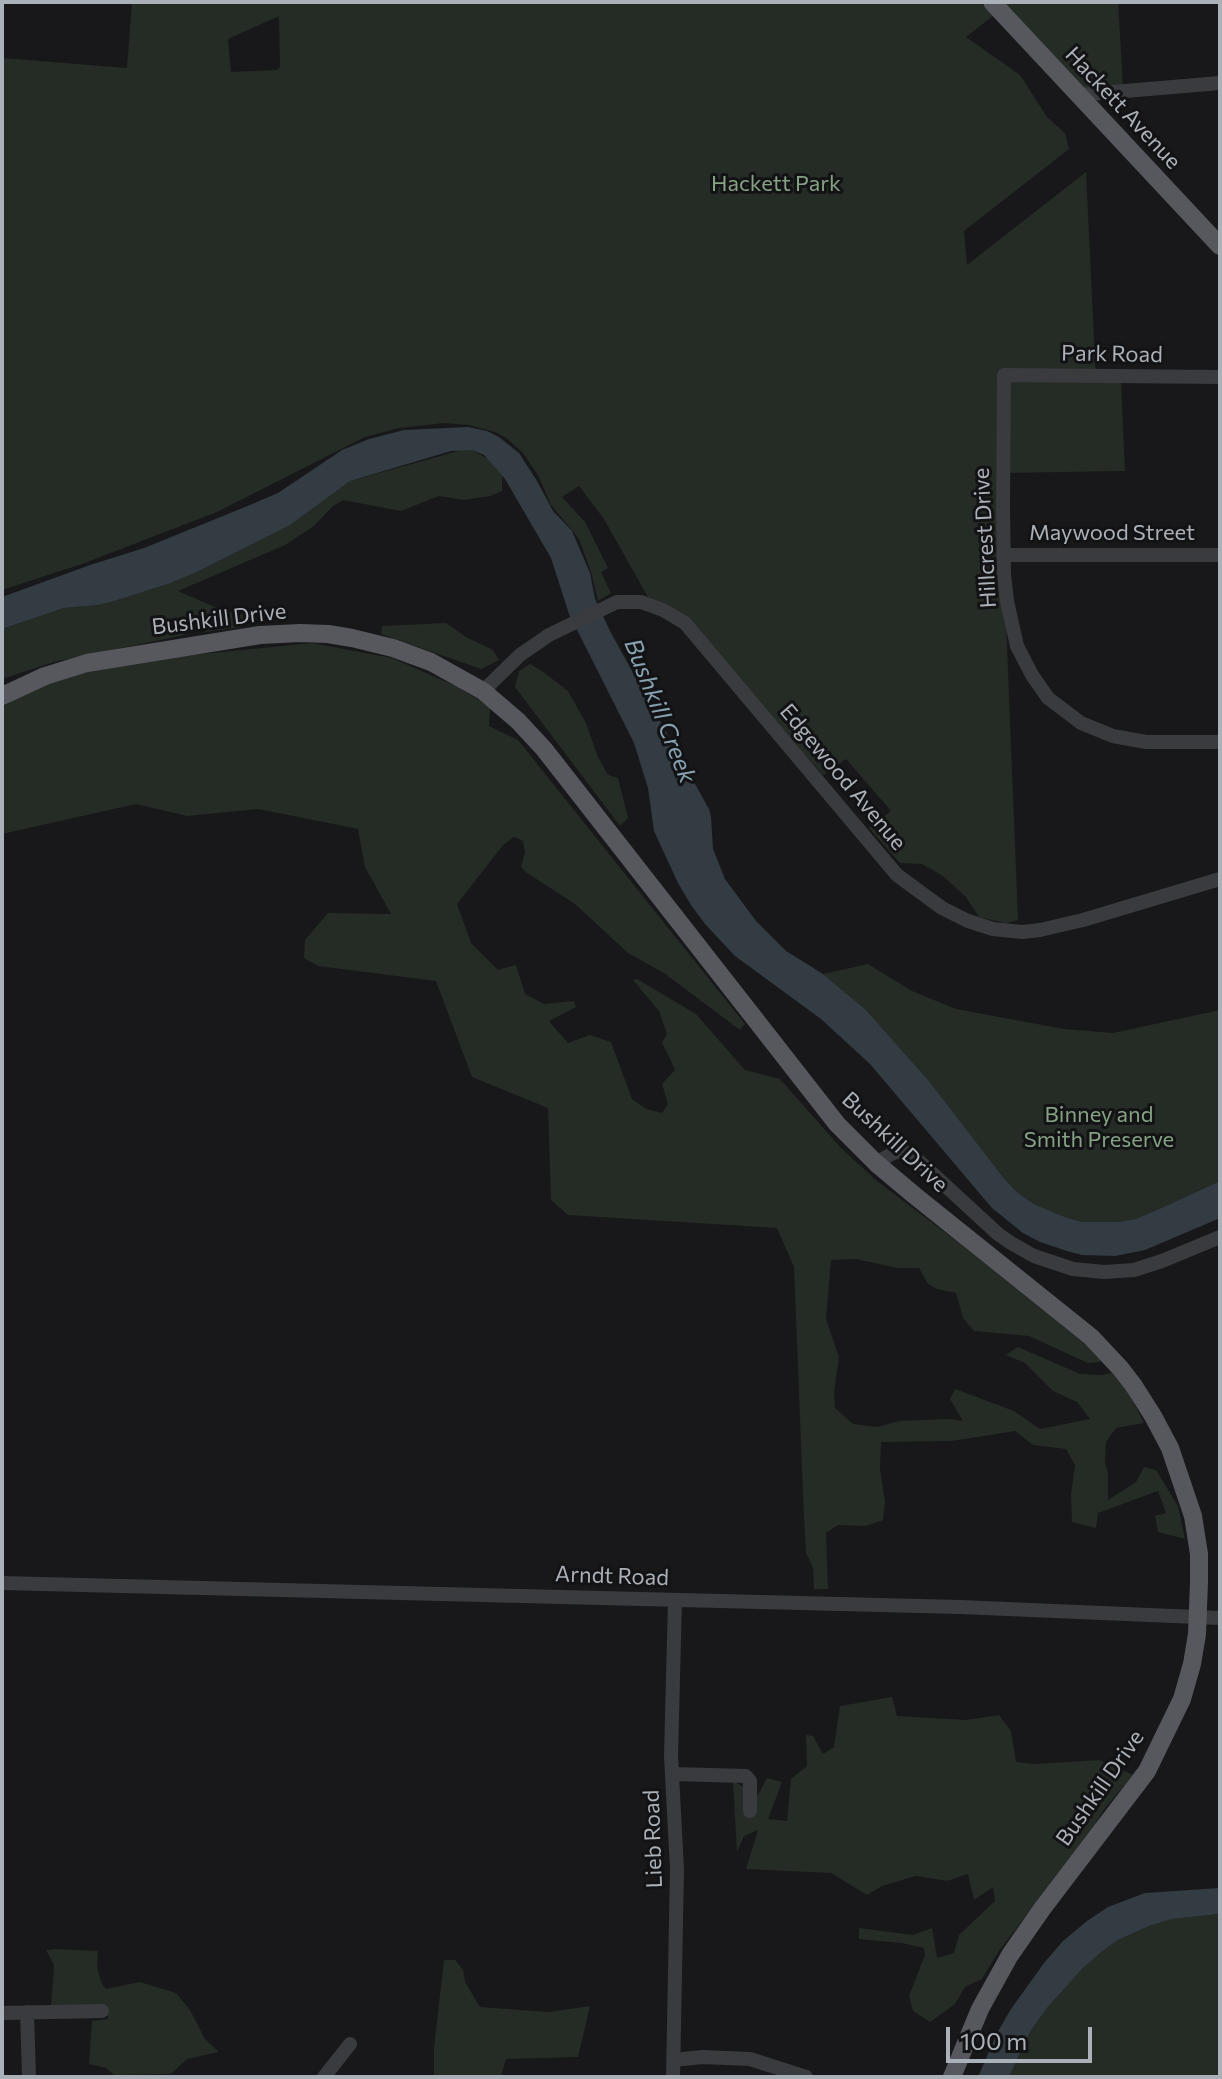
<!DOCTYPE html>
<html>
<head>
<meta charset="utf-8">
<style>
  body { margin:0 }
  #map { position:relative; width:1222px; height:2079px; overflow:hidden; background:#18181a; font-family:Commissioner,sans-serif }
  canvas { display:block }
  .frame { position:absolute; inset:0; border:4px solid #abb1b8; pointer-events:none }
  .scale { position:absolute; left:946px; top:2027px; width:146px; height:36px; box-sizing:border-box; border:4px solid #abb1b8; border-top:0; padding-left:10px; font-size:24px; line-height:28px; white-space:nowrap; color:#abb1b8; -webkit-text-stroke:6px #131315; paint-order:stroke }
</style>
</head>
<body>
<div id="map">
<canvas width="1222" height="2079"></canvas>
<div class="frame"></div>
<div class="scale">100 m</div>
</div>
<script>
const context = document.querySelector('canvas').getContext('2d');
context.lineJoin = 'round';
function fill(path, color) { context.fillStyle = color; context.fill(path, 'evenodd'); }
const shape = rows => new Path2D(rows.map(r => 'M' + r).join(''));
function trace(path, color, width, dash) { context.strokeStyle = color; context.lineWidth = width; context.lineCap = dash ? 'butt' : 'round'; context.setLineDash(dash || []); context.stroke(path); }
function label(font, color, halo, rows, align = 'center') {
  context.font = font + ' Commissioner,sans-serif'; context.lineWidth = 6; context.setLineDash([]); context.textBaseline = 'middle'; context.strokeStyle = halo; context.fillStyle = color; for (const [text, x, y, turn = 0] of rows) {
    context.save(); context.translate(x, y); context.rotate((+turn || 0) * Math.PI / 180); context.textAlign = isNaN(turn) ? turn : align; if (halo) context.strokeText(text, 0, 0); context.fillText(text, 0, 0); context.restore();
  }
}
const green = shape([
  [132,2,980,2,993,16,966,37,1020,75,1047,117,1065,133,1069,149,964,231,967,265,1086,172,1096,381,1121,382,1125,471,1000,473,1018,920,1006,923,979,917,966,897,943,876,922,864,900,863,869,828,891,811,846,759,823,775,757,700,649,599,604,519,579,486,562,497,585,522,608,568,601,572,611,593,598,601,591,572,579,539,551,505,538,475,523,453,505,437,495,432,469,425,444,423,399,428,365,437,217,512,82,564,2,590,2,58,127,68],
  [279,16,280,67,277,70,231,72,228,39],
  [992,2,1118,2,1123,87,1078,95],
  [462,450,472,450,488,459,502,476,502,491,490,496,464,500,439,496,401,511,343,500,333,506,314,526,285,545,178,591,222,610,243,615,242,627,205,632,198,616,184,617,184,635,54,662,2,679,2,629,64,608,98,605,171,583,197,572,289,525,350,481],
  [446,623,466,637,493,650,499,660,481,669,381,634,382,626],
  [312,643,392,658,456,686,490,707,489,726,518,740,745,1024,740,1030,664,973,628,953,575,904,527,873,521,867,525,852,523,841,514,837,503,845,457,904,471,943,498,970,516,965,525,994,544,1004,574,1001,576,1007,549,1021,568,1043,590,1035,611,1042,632,1099,646,1109,662,1113,668,1104,662,1084,675,1070,662,1042,667,1034,659,1011,633,980,637,979,696,1014,745,1070,780,1079,841,1148,877,1181,959,1243,1100,1356,1100,1362,1088,1363,1029,1336,974,1331,963,1318,956,1293,937,1289,928,1284,919,1268,897,1268,856,1259,831,1260,826,1319,839,1357,834,1392,835,1408,853,1424,878,1427,899,1421,951,1419,963,1421,950,1399,955,1389,1014,1411,1040,1429,1090,1419,1077,1402,1053,1391,1025,1363,1006,1355,1018,1347,1080,1374,1102,1375,1112,1373,1122,1380,1144,1423,1116,1428,1106,1442,1105,1463,1108,1473,1108,1500,1136,1482,1144,1467,1156,1470,1178,1506,1185,1539,1158,1532,1155,1516,1166,1513,1158,1491,1098,1513,1096,1528,1072,1522,1071,1494,1075,1465,1066,1449,1033,1445,1015,1431,952,1441,881,1442,880,1469,885,1502,883,1520,865,1526,838,1525,826,1533,828,1589,814,1589,813,1568,806,1553,804,1518,794,1267,777,1228,568,1215,551,1200,548,1108,472,1077,436,981,318,966,304,958,305,940,328,913,391,914,365,867,358,829,258,809,187,816,136,804,2,834,2,707,46,681,142,660],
  [530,664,542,671,568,691,586,723,598,757,608,775,618,778,628,818,620,826,515,687,519,671],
  [868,964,912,991,956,1009,1064,1029,1113,1033,1220,1010,1220,1181,1157,1210,1135,1219,1118,1222,1082,1222,1065,1217,1034,1204,1017,1192,1003,1177,929,1081,866,1010,823,974],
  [892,1697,897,1716,966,1720,999,1715,1011,1731,1016,1762,1036,1764,1099,1760,1133,1775,1105,1808,1093,1828,999,1951,982,1979,965,1987,955,2004,930,2022,913,2011,909,1996,925,1955,924,1948,902,1943,859,1939,859,1928,913,1935,932,1928,937,1958,954,1953,959,1935,995,1901,993,1887,974,1900,968,1874,947,1881,916,1876,882,1886,867,1895,831,1873,746,1869,758,1830,744,1836,737,1852,733,1781,758,1795,767,1778,782,1782,768,1819,787,1821,791,1779,807,1766,806,1735,813,1736,823,1754,834,1747,840,1706],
  [1220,1914,1220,2077,1009,2077,1030,2032,1047,2008,1082,1969,1100,1953,1118,1940,1149,1926,1172,1919],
  [56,1949,98,1951,97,1967,101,1982,106,1989,140,1982,176,1993,190,2010,205,2039,219,2052,187,2059,171,2074,114,2075,106,2068,89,2064,92,2021,108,2019,107,2006,51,2006,54,1965,46,1950],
  [444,1960,455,1960,463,1970,465,1982,480,2007,548,2012,590,2006,578,2057,506,2059,501,2076,502,2077,434,2077,434,2048]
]);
const water = shape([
  [468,427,487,431,499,437,519,453,537,481,553,511,572,531,590,573,595,599,611,633,709,809,711,817,713,849,725,879,756,921,786,951,823,974,866,1010,929,1081,1003,1177,1017,1192,1034,1204,1065,1217,1082,1222,1118,1222,1135,1219,1157,1210,1220,1181,1220,1218,1145,1250,1115,1256,1082,1255,1067,1251,1040,1242,1023,1233,992,1208,870,1064,821,1019,735,956,705,924,691,905,678,883,654,831,648,788,634,743,569,614,551,558,505,479,484,455,472,450,451,451,350,481,290,525,197,572,171,583,114,601,98,605,64,608,2,629,2,597,90,565,144,548,250,505,278,493,342,450,369,439,404,430],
  [1220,1888,1220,1914,1172,1919,1149,1926,1118,1940,1100,1953,1082,1969,1047,2008,1030,2032,1009,2077,978,2077,997,2033,1011,2009,1044,1963,1063,1941,1087,1921,1108,1907,1145,1893]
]);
const minor = shape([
  [1078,95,1220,83],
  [1220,377,1004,375,1003,509,1004,574,1007,601,1017,646,1032,675,1048,698,1081,723,1113,736,1146,742,1220,742],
  [1004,555,1220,555],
  [483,691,520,655,549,635,617,602,641,602,663,610,685,623,897,875,942,908,968,921,993,929,1022,932,1040,930,1083,920,1220,879],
  [876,1163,895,1152,910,1153,998,1234,1011,1243,1034,1256,1073,1269,1104,1272,1134,1270,1162,1261,1220,1237],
  [2,1583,960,1607,1220,1618],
  [672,1774,746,1776,750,1781,750,1811],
  [27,2012,29,2077],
  [2,2013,102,2011],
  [674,2060,702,2057,750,2059,806,2077],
  [324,2077,350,2044],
  [673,2077,677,1869,671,1756,675,1600]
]);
const major = shape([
  [992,2,1220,246],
  [2,696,45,676,87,663,260,635,300,633,328,634,352,638,393,648,431,662,483,691,518,721,544,749,837,1124,876,1163,914,1195,1091,1337,1121,1369,1134,1386,1153,1416,1170,1448,1193,1516,1199,1554,1199,1582,1197,1634,1192,1664,1182,1699,1147,1771,1042,1909,1010,1955,980,2009,952,2077]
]);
const streetNames = [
  ["Hackett Avenue",1123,108,47],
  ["Park Road",1112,354,1],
  ["Maywood Street",1112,533],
  ["Hillcrest Drive",985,538,-93],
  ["Bushkill Drive",219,619,-7],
  ["Edgewood Avenue",843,777,50],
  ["Bushkill Drive",895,1142,43],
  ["Arndt Road",612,1576,2],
  ["Bushkill Drive",1100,1788,-55],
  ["Lieb Road",653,1839,-92]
];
const parkNames = [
  ["Hackett Park",776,184],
  ["Binney and",1099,1115],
  ["Smith Preserve",1099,1140]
];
const waterNames = [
  ["Bushkill Creek",660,711,68]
];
fill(green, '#242c25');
fill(water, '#323c42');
trace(minor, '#393b3e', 14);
trace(major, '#56585d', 18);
label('22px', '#abb1b8', '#131315', streetNames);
label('22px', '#85a284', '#131315', parkNames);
label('italic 24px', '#86a1b0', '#131315', waterNames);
</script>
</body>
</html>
